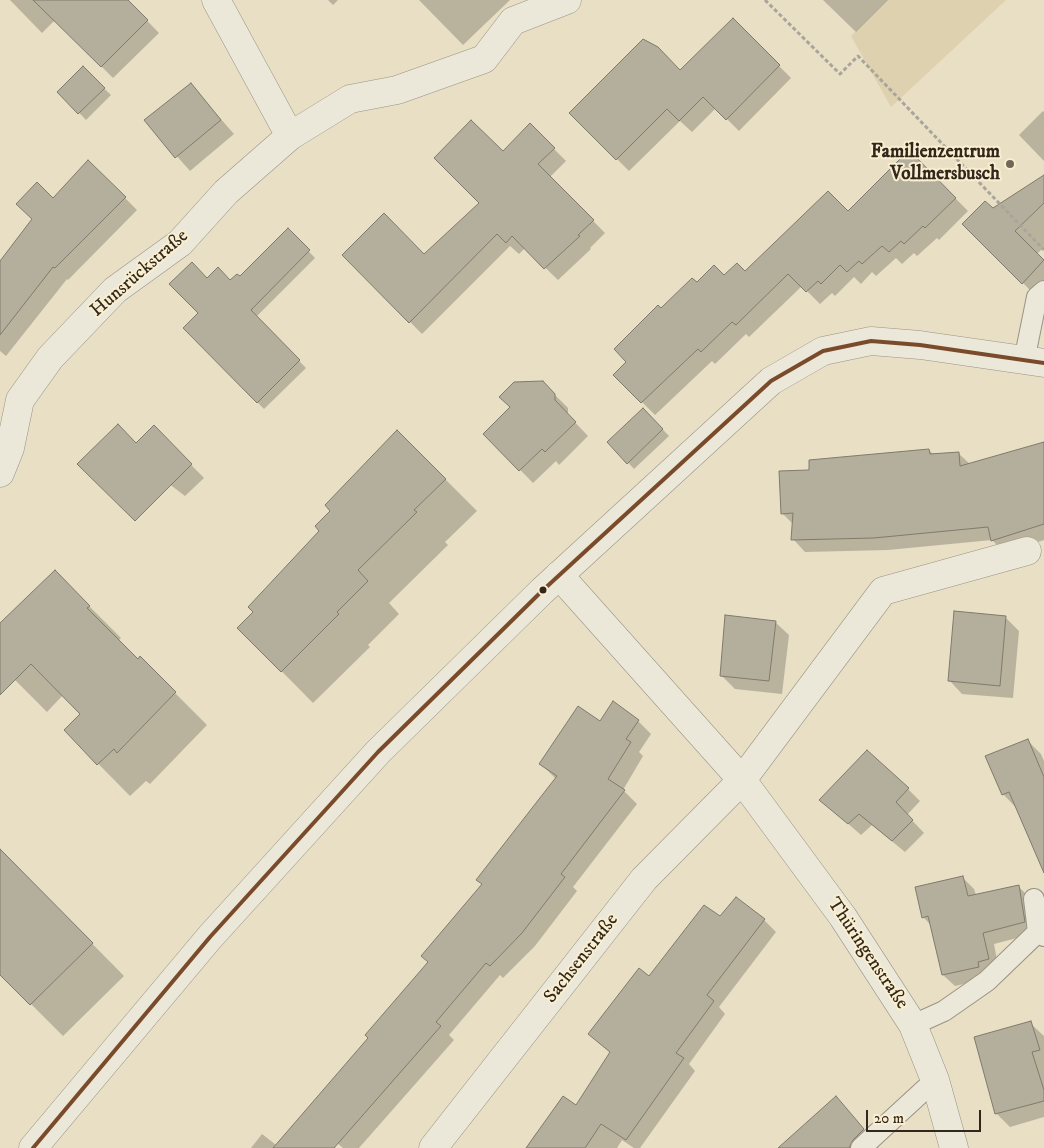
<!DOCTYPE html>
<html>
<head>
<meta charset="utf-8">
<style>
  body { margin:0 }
  #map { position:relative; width:1044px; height:1148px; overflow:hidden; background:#e8dfc5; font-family:"IM FELL DW Pica",serif }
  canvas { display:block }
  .scale { position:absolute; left:866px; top:1110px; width:115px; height:22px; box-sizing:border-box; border:2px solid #32271c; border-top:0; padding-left:6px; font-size:15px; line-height:18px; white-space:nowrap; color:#32271c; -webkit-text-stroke:4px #f9efd0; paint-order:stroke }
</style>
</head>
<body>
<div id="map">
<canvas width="1044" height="1148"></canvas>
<div class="scale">20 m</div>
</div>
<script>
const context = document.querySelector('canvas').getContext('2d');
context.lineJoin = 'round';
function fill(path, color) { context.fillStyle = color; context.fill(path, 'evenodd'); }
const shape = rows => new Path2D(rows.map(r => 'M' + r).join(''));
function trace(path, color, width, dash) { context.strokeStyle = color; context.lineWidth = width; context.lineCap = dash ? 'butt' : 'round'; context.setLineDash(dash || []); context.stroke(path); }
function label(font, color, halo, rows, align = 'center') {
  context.font = font + ' "IM FELL DW Pica",serif'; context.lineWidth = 4; context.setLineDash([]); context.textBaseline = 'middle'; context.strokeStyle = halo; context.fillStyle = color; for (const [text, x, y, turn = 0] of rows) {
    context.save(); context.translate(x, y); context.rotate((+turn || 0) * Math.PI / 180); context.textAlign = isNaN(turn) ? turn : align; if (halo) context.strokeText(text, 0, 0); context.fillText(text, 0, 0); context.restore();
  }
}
const green = shape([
  [887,0,1006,0,891,107,851,36]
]);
const shadow = shape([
  [10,0,127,0,159,33,113,78,55,20,42,33],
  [328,0,338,0,333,5],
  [419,0,510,0,463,45],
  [823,0,888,0,856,32],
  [733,20,791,78,739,131,716,108,692,132,680,121,629,171,571,113,680,72],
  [83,68,111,95,86,120,59,92],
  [191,85,234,134,190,171,146,121],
  [1043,111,1044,112,1044,161,1019,135],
  [530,125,566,161,550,177,605,233,590,248,591,249,558,280,525,248,519,254,510,246,422,334,344,255,424,255,481,203,503,152],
  [909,152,968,211,939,240,937,238,917,256,914,253,902,264,896,258,876,276,872,272,861,284,854,277,835,296,832,293,820,304,802,286,749,337,746,334,715,364,712,361,655,415,615,375,628,362,661,310,697,284,744,273,848,213],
  [88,161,137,210,68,280,67,279,6,356,0,351,0,263],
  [1044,176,1044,247,1037,254,1044,262,1044,304,964,224,992,209],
  [288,230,315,258,256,317,306,368,264,409,184,328,199,313,207,279,231,282,240,278],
  [542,382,568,408,568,415,588,436,559,465,556,461,533,483,485,434],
  [643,409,669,436,634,469,609,442],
  [154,427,204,478,185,496,143,464],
  [397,431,477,511,445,542,448,545,389,603,399,614,368,645,370,647,313,703,239,628,254,612,321,531,332,511],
  [1044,443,1044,540,1005,553,992,540,888,550,805,552,793,539,794,525,782,513,810,471,929,450,934,455,958,453,970,464],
  [87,604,121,638,118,641,138,661,140,658,207,725,150,784,146,781,130,796,65,730,82,714,63,695,47,712,0,665,0,625],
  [1005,617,1019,631,1013,698,962,694,949,680],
  [775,622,789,635,782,694,735,689,721,675],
  [638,721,651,734,639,752,643,756,623,790,637,804,573,887,577,891,535,946,503,978,500,975,449,1035,454,1040,359,1148,343,1148,317,1126,369,1038,429,962,556,779,541,764,600,723],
  [1027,740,1041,754,1044,761,1044,837,1003,794],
  [908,789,920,801,907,815,924,833,905,852,872,825,861,835,821,800],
  [0,850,124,976,63,1036,7,980,0,958],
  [963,878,974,889,976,895,1019,887,1030,898,1036,933,994,944,999,971,990,978,955,986,943,975,932,926,923,917],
  [720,918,764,920,776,932,719,1007,725,1014,689,1064,695,1071,640,1148,634,1148,622,1140,617,1148,526,1148,536,1133,576,1106,611,1053,589,1034,650,978],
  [1030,1023,1044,1036,1044,1117,1010,1127,996,1113],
  [836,1098,879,1146,878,1148,779,1148],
  [262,1134,280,1148,251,1148]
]);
const building = shape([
  [33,0,128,0,148,20,101,67,33,0],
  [733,18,780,65,726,120,703,97,679,121,667,109,616,160,569,113,643,39,658,47,680,70,733,18],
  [83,66,105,88,78,114,57,92,83,66],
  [191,83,221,120,175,158,144,120,191,83],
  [471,120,503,151,530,123,555,148,538,164,594,220,578,235,580,236,544,269,512,236,506,243,497,234,409,323,342,255,384,213,424,254,479,203,434,158,471,120],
  [909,150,956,198,925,228,923,226,904,244,901,241,889,252,882,246,862,264,859,261,847,272,840,265,821,284,818,281,806,292,788,274,736,325,732,322,701,352,698,349,641,403,613,375,626,362,614,349,658,305,661,308,692,278,697,282,714,265,724,275,737,263,745,271,828,191,848,211,909,150],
  [88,160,126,197,55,268,53,267,0,335,0,261,32,219,16,204,37,182,53,198,88,160],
  [1044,175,1044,203,1015,231,1044,260,1022,284,962,224,985,201,993,208,1044,175],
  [288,228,310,250,251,310,300,360,257,403,183,328,198,313,169,284,192,262,207,278,218,267,230,280,237,274,240,276,288,228],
  [543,381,555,394,555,400,576,422,545,452,542,449,519,471,483,434,510,407,499,397,514,382,543,381],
  [643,408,663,429,627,464,607,442,643,408],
  [118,424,136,443,154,425,192,464,135,521,77,464,118,424],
  [397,430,446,479,414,510,417,512,358,570,368,581,337,612,339,614,281,672,237,628,253,612,248,607,319,531,315,526,330,511,325,505,397,430],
  [1044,442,1044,524,991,541,988,527,874,538,791,540,793,513,781,514,779,471,809,470,809,460,929,449,930,454,959,452,960,466,1044,442],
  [55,570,90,606,87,608,138,659,140,656,176,692,117,753,114,749,97,765,64,730,80,714,31,664,0,695,0,623,55,570],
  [954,611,1006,616,1000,686,948,681,954,611],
  [725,615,776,621,769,681,720,676,725,615],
  [613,701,639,720,626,739,631,742,608,779,625,790,561,874,565,877,522,933,490,966,486,963,436,1022,441,1026,334,1148,273,1148,368,1038,365,1035,428,962,421,956,482,884,476,880,557,776,539,764,578,706,600,721,613,701],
  [1028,739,1044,777,1044,873,1009,792,1002,795,985,756,1028,739],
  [867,750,909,788,896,802,913,820,892,841,859,814,848,824,819,800,867,750],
  [0,849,93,943,30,1005,0,975,0,849],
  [963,876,968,896,1019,885,1025,922,983,933,989,959,978,962,979,967,942,975,928,916,922,918,915,887,963,876],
  [736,897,765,919,707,995,714,1001,676,1053,684,1058,626,1140,601,1124,585,1148,526,1148,563,1096,576,1105,610,1052,588,1034,639,968,649,976,704,905,720,916,736,897],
  [1031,1021,1040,1050,1032,1052,1044,1090,1044,1101,995,1114,974,1037,1031,1021],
  [836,1096,864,1129,853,1140,849,1148,778,1148,836,1096]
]);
const path = shape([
  [765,0,840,74,858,56,1044,250]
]);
const lane = shape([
  [1024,361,1037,297,1044,291],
  [1034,899,1038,932,1044,936],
  [913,1025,944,1011,987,981,1038,932],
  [861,1148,935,1080]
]);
const street = shape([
  [290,136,350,99,397,90,484,59,513,21,567,0],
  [0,473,10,448,20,400,50,358,115,290,180,243,226,192,290,136,216,0],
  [559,575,742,780,843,917,913,1025,935,1080,954,1148],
  [33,1148,210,937,378,752,542,591,771,381,823,351,871,341,920,345,1044,363],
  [433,1148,644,879,742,780,883,591,1027,551]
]);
const bus1 = shape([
  [33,1148,210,937,378,752,542,591,771,381,823,351,871,341,920,345,1044,363]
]);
const markers = [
  [1010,164,5,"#726757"],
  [543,590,4.5,"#32271c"]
];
const poiNames = [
  ["Familienzentrum",1000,153],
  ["Vollmersbusch",1000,175]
];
const streetNames = [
  ["Hunsrückstraße",140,274,-41],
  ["Thüringenstraße",867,954,56],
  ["Sachsenstraße",582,959,-52]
];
fill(green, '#ded1af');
fill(shadow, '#0003');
fill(building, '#b4ae9c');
trace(building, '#807a6c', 1);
trace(lane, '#999383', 22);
trace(street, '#999383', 29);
trace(path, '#a9a59a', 3, [4, 2.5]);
trace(lane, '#ebe7d9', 20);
trace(street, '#ebe7d9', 28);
trace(bus1, '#7a4b2a', 4);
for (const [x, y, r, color] of markers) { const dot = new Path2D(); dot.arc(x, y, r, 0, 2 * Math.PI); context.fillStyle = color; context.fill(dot); trace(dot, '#f9efd0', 2); }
label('bold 19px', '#32271c', '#f9efd0', poiNames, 'right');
label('19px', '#32271c', '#f9efd0', streetNames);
</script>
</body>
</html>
